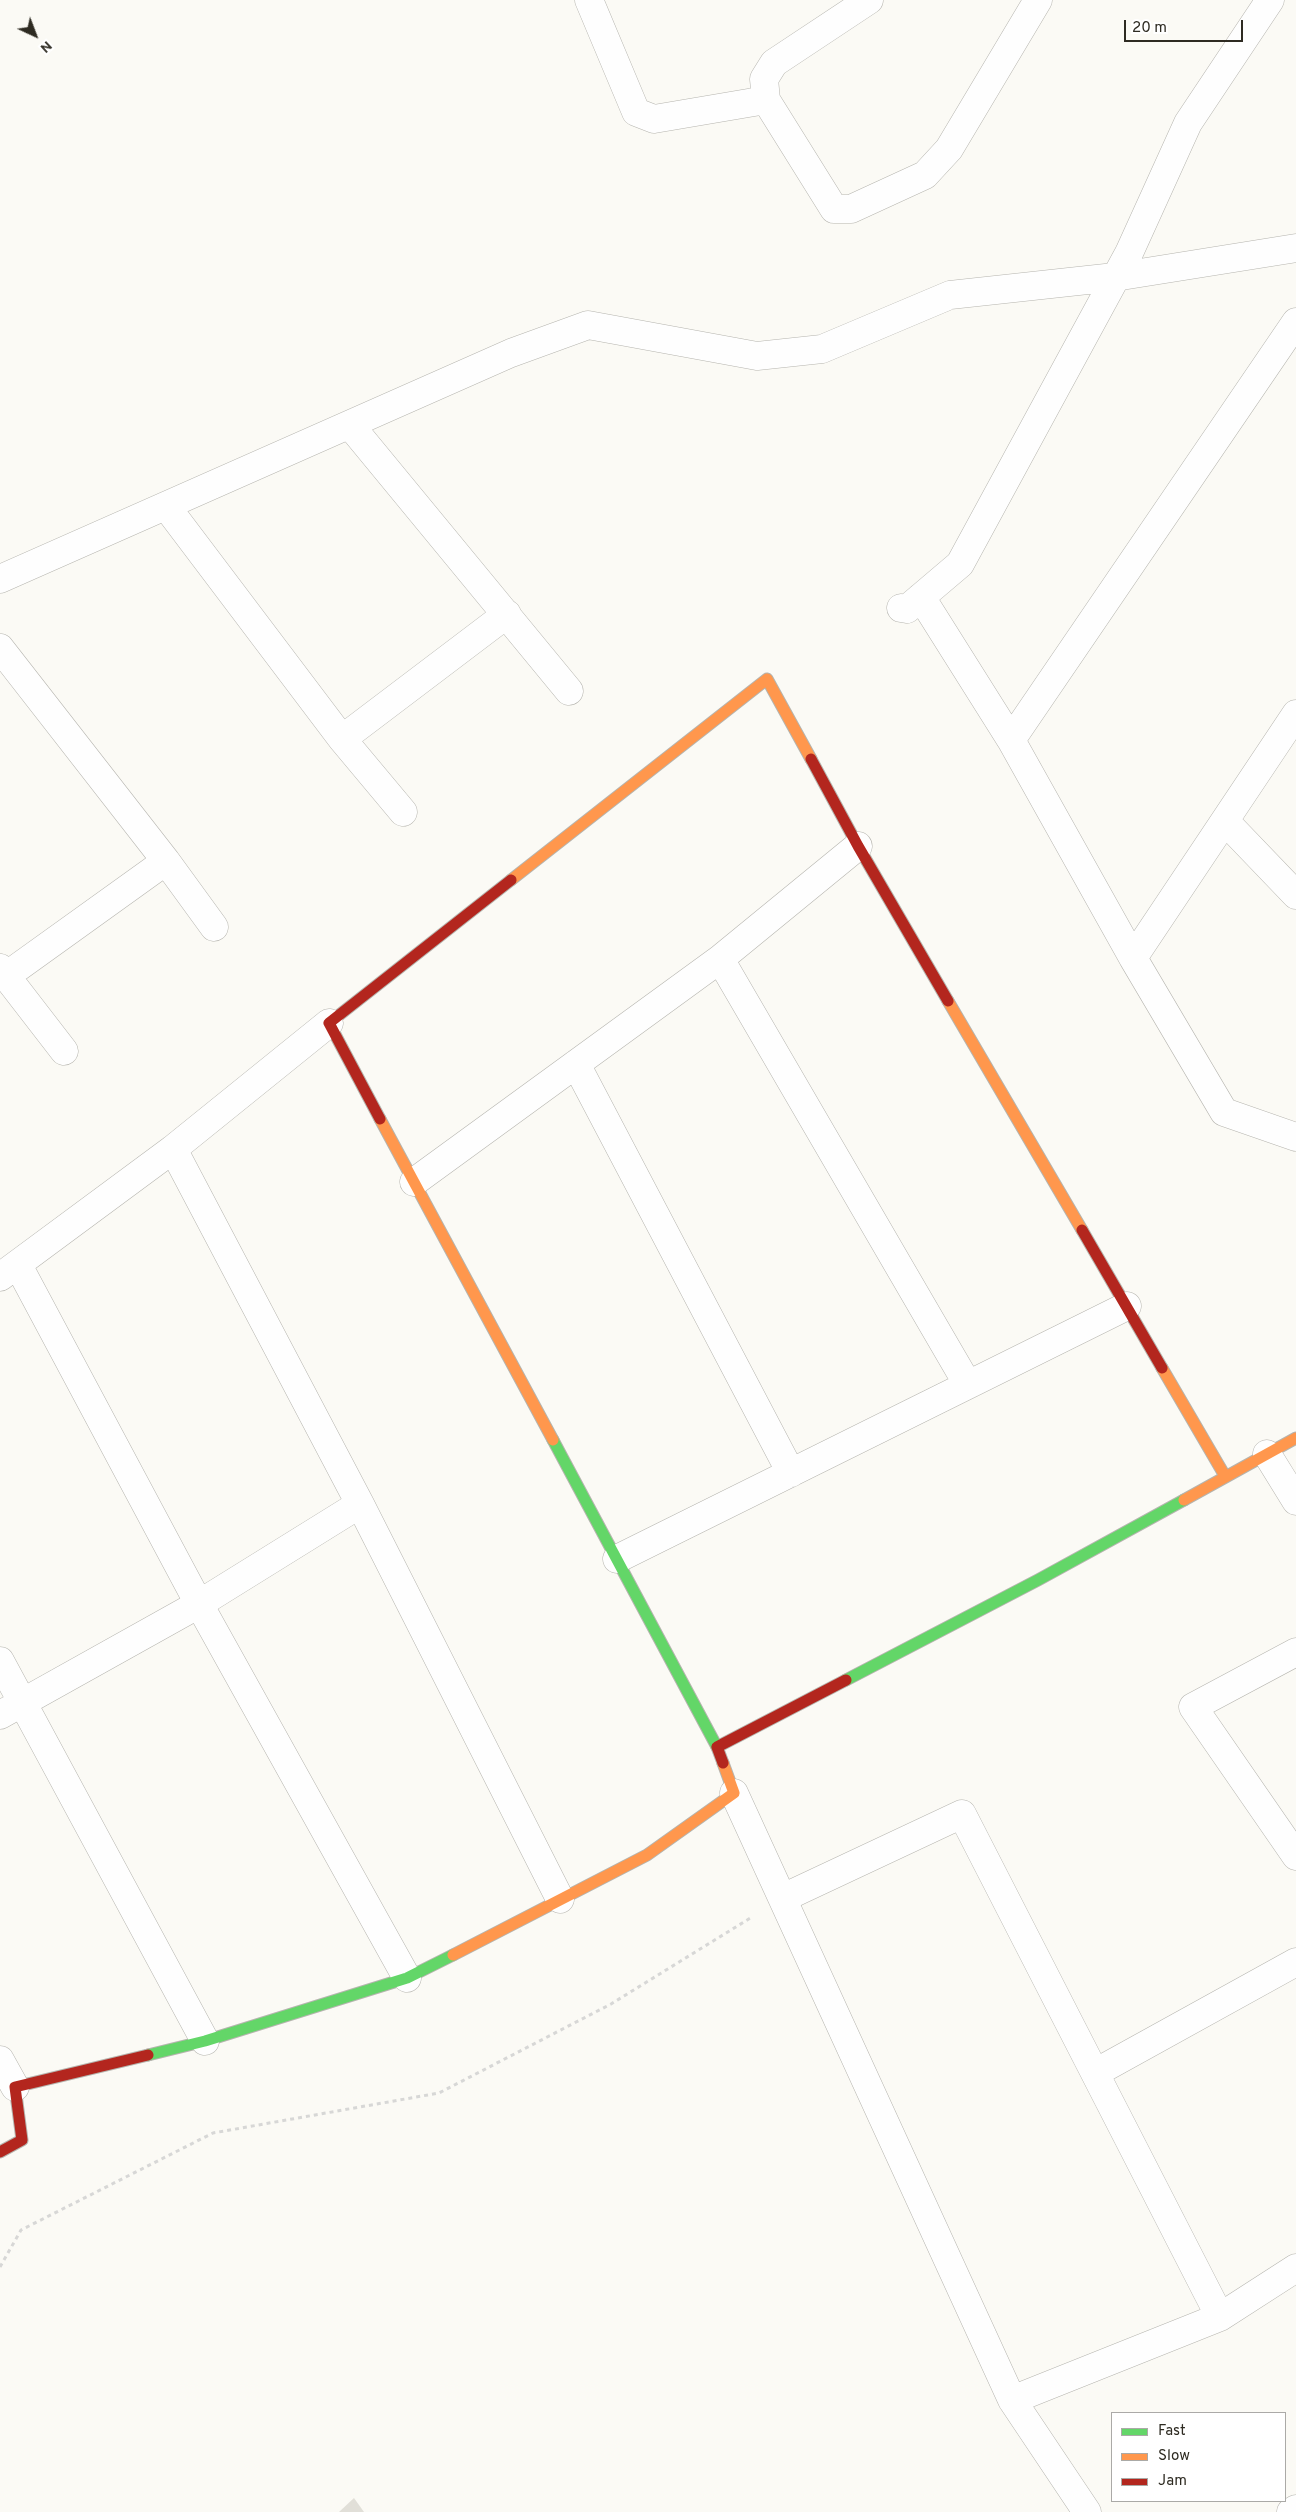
<!DOCTYPE html>
<html>
<head>
<meta charset="utf-8">
<style>
  body { margin:0 }
  #map { position:relative; width:1296px; height:2512px; overflow:hidden; background:#fbfaf5; font-family:Overpass,sans-serif }
  canvas { display:block }
  .legend { position:absolute; left:1111px; top:2412px; width:175px; height:90px; box-sizing:border-box; background:#fff; border:1px solid #abaaa7; margin:0; padding:6px 9px; list-style:none; font-size:15px; color:#2e2b22 }
  .legend li { display:flex; align-items:center; gap:10px; height:25px }
  .legend b { width:25px; border:1px solid #abaaa7 }
  .north { position:absolute; left:10px; top:10px; width:50px; height:50px; -webkit-text-stroke:4px #fff; paint-order:stroke; rotate:137deg; font-size:14px; font-weight:700; line-height:20px; text-align:center; color:#2e2b22 }
  .north::after { content:''; display:block; margin:auto; width:18px; height:22px; background:#2e2b22; clip-path:polygon(50% 0,100% 100%,50% 72%,0 100%) }
  .scale { position:absolute; left:1124px; top:20px; width:119px; height:22px; box-sizing:border-box; border:2px solid #2e2b22; border-top:0; padding-left:6px; font-size:15px; line-height:18px; white-space:nowrap; color:#2e2b22; -webkit-text-stroke:4px #fff; paint-order:stroke }
</style>
</head>
<body>
<div id="map">
<canvas width="1296" height="2512"></canvas>
<ul class="legend">
<li><b style="height:6px;background:#63d668"></b>Fast</li>
<li><b style="height:6px;background:#ff974d"></b>Slow</li>
<li><b style="height:6px;background:#b3261e"></b>Jam</li>
</ul>
<div class="north">N</div>
<div class="scale">20 m</div>
</div>
<script>
const context = document.querySelector('canvas').getContext('2d');
context.lineJoin = 'round';
function fill(path, color) { context.fillStyle = color; context.fill(path, 'evenodd'); }
const shape = rows => new Path2D(rows.map(r => 'M' + r).join(''));
function trace(path, color, width, dash) { context.strokeStyle = color; context.lineWidth = width; context.lineCap = dash ? 'butt' : 'round'; context.setLineDash(dash || []); context.stroke(path); }
const building = shape([
  [354,2498,364,2512,339,2512]
]);
const path = shape([
  [0,2267,21,2230,213,2133,439,2093,611,2004,752,1917]
]);
const street = shape([
  [589,0,636,112,654,119,766,100,834,209,851,209,925,175,949,149,1038,0],
  [766,100,764,79,774,63,869,0],
  [1296,322,1011,740,1133,958,1296,714],
  [350,425,569,691],
  [166,506,342,739,403,812],
  [0,579,511,353,588,325,757,356,822,349,950,295,1115,277,1296,248],
  [921,597,1011,740],
  [901,608,907,609,960,564,1129,253,1188,123,1270,0],
  [0,648,166,861,6,976],
  [342,739,507,614],
  [1225,821,1296,895],
  [166,861,214,927],
  [1133,958,1224,1112,1296,1137],
  [720,959,968,1385],
  [0,968,64,1051],
  [576,1064,791,1473],
  [173,1149,360,1504,560,1899],
  [414,1182,720,959,858,846],
  [18,1265,199,1604,407,1978],
  [0,1277,173,1149,329,1023],
  [1267,1454,1296,1501],
  [617,1559,1127,1306],
  [1296,1652,1193,1707,1296,1856],
  [0,1661,205,2041],
  [0,1715,199,1604,360,1504],
  [734,1793,1012,2400,1087,2512],
  [783,1898,962,1814,1220,2317,1296,2268],
  [0,2060,15,2087],
  [1095,2073,1296,1962],
  [1012,2400,1220,2317],
  [1291,2512,1296,2509]
]);
const fast = shape([
  [553,1440,717,1747],
  [846,1680,1038,1580,1184,1500],
  [148,2055,205,2041,407,1978,453,1955]
]);
const slow = shape([
  [511,880,767,679,811,759],
  [948,1001,1082,1230],
  [380,1119,553,1440],
  [1162,1368,1225,1476],
  [1184,1500,1296,1438],
  [453,1955,647,1855,734,1793,723,1763]
]);
const jam = shape([
  [811,759,858,846,948,1001],
  [380,1119,329,1023,511,880],
  [1082,1230,1162,1368],
  [723,1763,717,1747,846,1680],
  [0,2152,22,2140,15,2087,148,2055]
]);
fill(building, '#e1dfd8');
trace(street, '#b5b4ae', 29);
trace(fast, '#b5b4ae', 13);
trace(slow, '#b5b4ae', 13);
trace(jam, '#b5b4ae', 13);
trace(path, '#d7d7d6', 3, [4, 4]);
trace(street, '#fefefe', 28);
trace(fast, '#63d668', 11);
trace(slow, '#ff974d', 11);
trace(jam, '#b3261e', 11);
</script>
</body>
</html>
